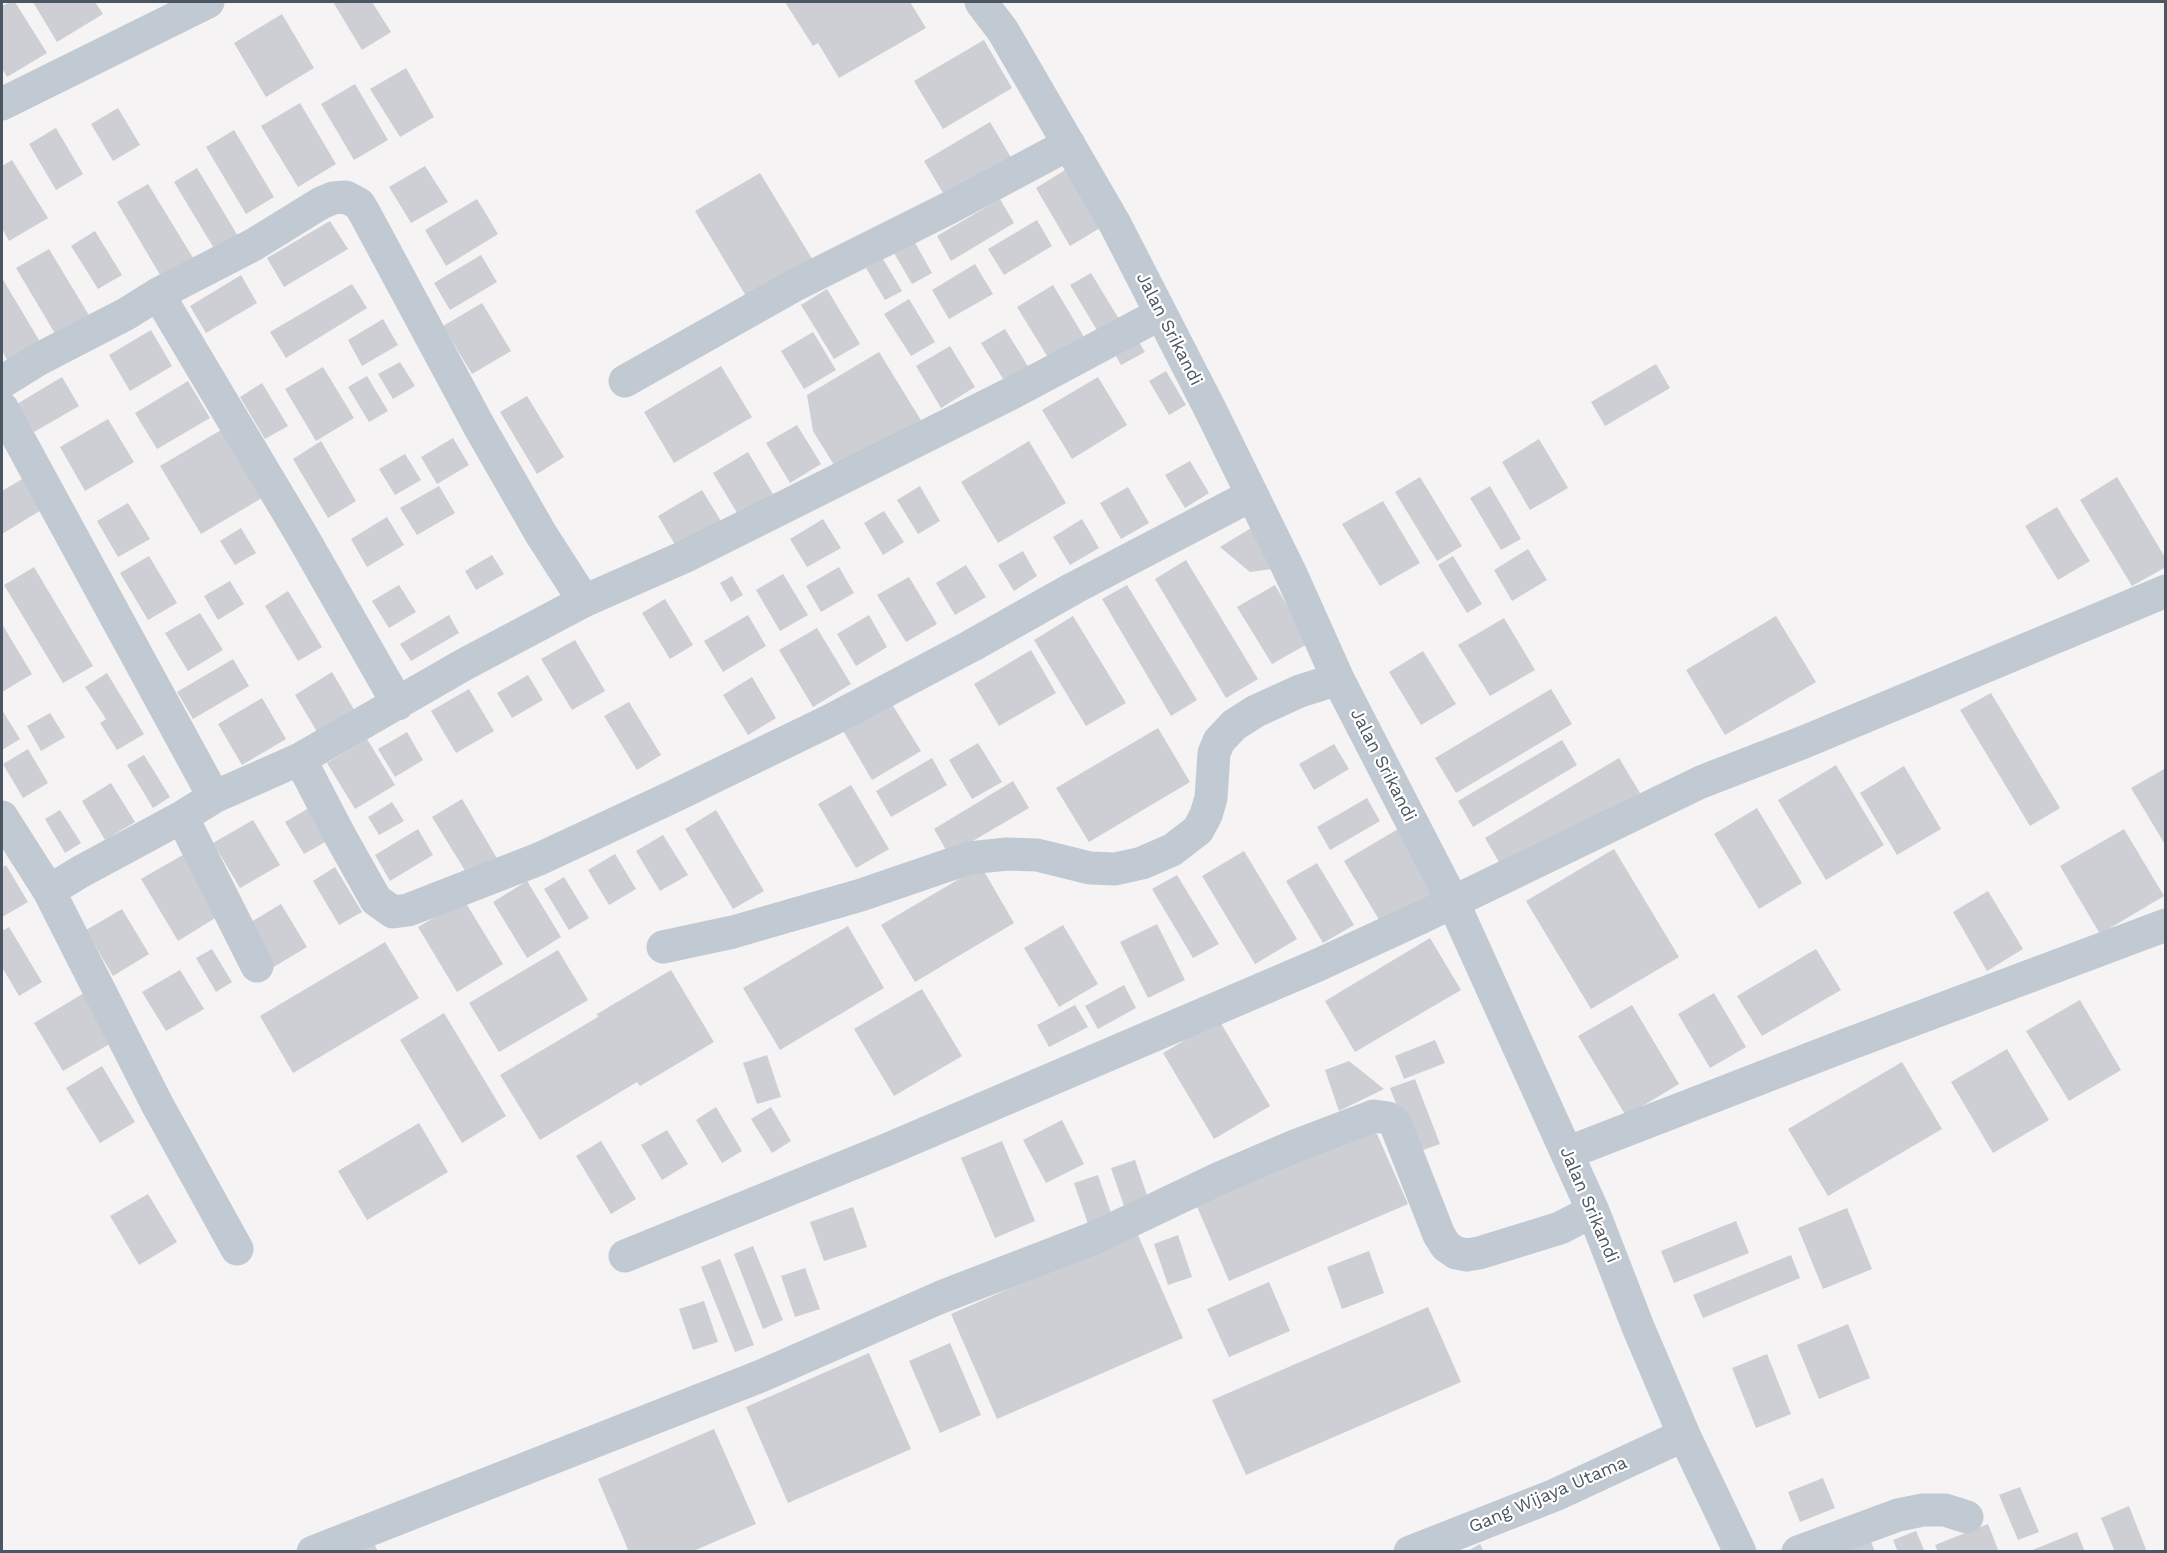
<!DOCTYPE html>
<html>
<head>
<meta charset="utf-8">
<style>
  body { margin:0 }
  #map { position:relative; width:2167px; height:1553px; overflow:hidden; background:#f5f3f3; font-family:"Work Sans",sans-serif }
  canvas { display:block }
  .frame { position:absolute; inset:0; border:3px solid #4a5661; pointer-events:none }
</style>
</head>
<body>
<div id="map">
<canvas width="2167" height="1553"></canvas>
<div class="frame"></div>
</div>
<script>
const context = document.querySelector('canvas').getContext('2d');
context.lineJoin = 'round';
function fill(path, color) { context.fillStyle = color; context.fill(path, 'evenodd'); }
const shape = rows => new Path2D(rows.map(r => 'M' + r).join(''));
function trace(path, color, width, dash) { context.strokeStyle = color; context.lineWidth = width; context.lineCap = dash ? 'butt' : 'round'; context.setLineDash(dash || []); context.stroke(path); }
function label(font, color, halo, rows, align = 'center') {
  context.font = font + ' "Work Sans",sans-serif'; context.lineWidth = 4.5; context.setLineDash([]); context.textBaseline = 'middle'; context.strokeStyle = halo; context.fillStyle = color; for (const [text, x, y, turn = 0] of rows) {
    context.save(); context.translate(x, y); context.rotate((+turn || 0) * Math.PI / 180); context.textAlign = isNaN(turn) ? turn : align; if (halo) context.strokeText(text, 0, 0); context.fillText(text, 0, 0); context.restore();
  }
}
const building = shape([
  [10,2,15,2,47,53,7,77,2,68,2,6],
  [33,2,95,2,103,14,57,42],
  [333,2,372,2,391,32,362,50],
  [785,2,910,2,926,28,839,78,818,43,813,46],
  [282,14,314,68,266,97,234,43],
  [984,40,1012,88,943,129,914,81],
  [406,68,434,117,400,137,370,89],
  [355,84,388,140,354,160,321,104],
  [300,103,336,164,298,187,261,126],
  [118,108,140,145,113,161,91,124],
  [990,122,1012,159,946,198,924,161],
  [56,128,83,174,56,190,29,144],
  [234,130,274,197,246,214,206,147],
  [12,160,48,218,9,241,2,228,2,166],
  [425,166,448,202,411,223,389,187],
  [1070,167,1105,225,1070,246,1036,188],
  [197,168,241,241,218,255,174,182],
  [760,173,814,262,749,301,695,211],
  [148,184,195,261,163,280,117,202],
  [477,199,498,234,446,266,425,230],
  [1000,199,1014,223,951,261,937,236],
  [1037,220,1052,246,1004,275,988,249],
  [330,221,348,249,284,287,267,258],
  [95,231,122,275,98,289,71,246],
  [914,241,932,273,912,284,894,253],
  [49,249,93,322,60,342,16,268],
  [481,255,497,282,450,310,434,283],
  [883,259,902,291,885,300,866,268],
  [975,264,993,294,949,319,932,290],
  [1091,273,1122,324,1101,337,1070,285],
  [241,275,257,303,206,333,190,306],
  [2,278,39,340,7,360,2,350],
  [352,284,367,308,286,358,270,332],
  [1053,285,1090,347,1055,369,1017,307],
  [827,289,860,344,834,359,801,305],
  [909,299,935,342,911,356,884,314],
  [482,303,511,351,472,374,443,326],
  [383,319,398,345,362,366,348,340],
  [1005,329,1029,368,1005,382,981,343],
  [151,330,172,366,130,391,109,355],
  [813,332,836,370,804,389,781,351],
  [1139,342,1145,352,1121,365,1116,356],
  [950,346,975,387,941,408,916,366],
  [879,352,922,422,839,473,813,431,807,395],
  [400,362,415,386,393,399,378,374],
  [1656,364,1670,388,1605,426,1591,402],
  [721,366,752,417,674,463,644,412],
  [323,367,354,418,316,441,285,389],
  [1166,371,1186,405,1169,415,1149,381],
  [367,376,388,411,369,422,348,387],
  [62,377,79,406,34,432,17,404],
  [1098,377,1127,425,1072,459,1042,410],
  [188,381,210,418,157,449,135,413],
  [262,383,288,426,265,439,240,397],
  [527,396,564,457,537,474,500,412],
  [108,419,134,462,85,491,60,447],
  [797,425,821,464,790,483,766,443],
  [221,430,262,498,201,534,160,466],
  [453,438,469,465,437,484,421,457],
  [1539,439,1568,488,1530,510,1502,462],
  [321,441,356,501,328,518,293,459],
  [1029,441,1066,503,998,543,961,482],
  [748,452,777,501,742,521,713,473],
  [405,454,421,480,395,495,379,469],
  [1190,461,1209,493,1185,508,1165,475],
  [29,475,48,506,2,534,2,491],
  [1420,477,1462,546,1437,561,1395,492],
  [2117,477,2166,559,2166,567,2132,586,2080,500],
  [439,486,455,513,417,535,400,508],
  [920,486,940,521,918,534,897,500],
  [1490,486,1521,539,1501,550,1470,498],
  [1128,487,1149,523,1121,539,1100,503],
  [702,490,724,526,680,553,658,516],
  [1383,501,1420,563,1380,586,1342,524],
  [128,503,150,539,118,557,97,521],
  [2057,507,2090,561,2058,580,2025,526],
  [884,511,904,542,883,555,864,523],
  [387,517,404,545,367,567,351,539],
  [823,519,841,548,807,567,790,539],
  [1082,519,1099,548,1070,565,1053,537],
  [241,528,256,553,235,565,220,541],
  [1251,528,1272,569,1250,572,1220,547],
  [1528,549,1547,580,1512,601,1494,570],
  [1023,551,1037,576,1014,591,998,565],
  [492,555,504,574,476,590,465,571],
  [149,556,177,603,148,620,120,573],
  [1453,556,1482,604,1467,613,1438,565],
  [1186,560,1258,679,1226,698,1155,579],
  [966,565,986,597,955,615,936,583],
  [34,567,93,666,63,683,4,585],
  [839,567,854,593,821,612,806,586],
  [783,574,808,615,780,631,756,590],
  [732,576,743,595,731,602,720,583],
  [909,577,937,624,906,642,877,595],
  [230,581,244,604,218,620,204,596],
  [399,585,416,612,389,628,372,601],
  [1127,585,1197,700,1171,716,1102,599],
  [1275,585,1309,643,1272,664,1237,607],
  [288,591,322,647,298,661,265,606],
  [665,599,693,645,670,659,642,613],
  [200,613,223,650,188,671,165,633],
  [449,615,459,633,411,661,400,644],
  [748,615,766,646,723,672,704,641],
  [869,615,887,647,856,666,837,634],
  [1073,616,1126,703,1086,726,1034,640],
  [1776,616,1816,682,1725,735,1686,670],
  [1504,618,1535,670,1490,696,1458,645],
  [2,624,32,674,2,692],
  [817,628,851,684,813,707,779,650],
  [575,640,605,691,572,710,541,659],
  [1031,650,1056,693,999,726,974,684],
  [1423,651,1456,704,1421,725,1389,672],
  [233,659,249,686,193,719,177,692],
  [332,672,356,713,319,735,295,695],
  [107,673,144,734,117,750,100,723,106,719,85,687],
  [528,675,543,700,512,718,497,693],
  [752,677,776,718,748,735,723,695],
  [469,689,494,731,456,753,431,711],
  [1551,689,1572,724,1456,793,1435,758],
  [1991,693,2060,808,2030,826,1960,710],
  [262,698,286,739,242,765,218,724],
  [890,701,921,751,872,780,842,729],
  [629,702,661,755,637,770,604,716],
  [2,710,20,739,2,750],
  [50,713,65,737,41,751,27,726],
  [1158,728,1190,782,1089,842,1056,788],
  [407,732,423,760,395,777,378,749],
  [367,739,395,785,355,809,327,763],
  [1562,740,1577,765,1473,827,1458,801],
  [978,743,1002,782,972,799,949,760],
  [1334,744,1349,769,1314,790,1299,764],
  [28,749,48,783,23,798,3,764],
  [144,755,170,797,153,808,127,765],
  [932,758,947,785,891,817,876,791],
  [1619,758,1640,793,1505,872,1485,838],
  [1836,765,1884,845,1826,880,1778,800],
  [1904,766,1941,829,1897,855,1860,793],
  [2166,768,2166,846,2131,788],
  [1013,781,1029,808,949,855,934,829],
  [111,783,135,822,105,840,82,801],
  [851,785,889,849,856,868,818,804],
  [1367,798,1380,821,1330,850,1317,827],
  [462,799,498,860,469,877,432,817],
  [392,802,404,821,379,835,368,817],
  [314,805,334,837,304,854,285,822],
  [1757,808,1802,883,1759,909,1714,834],
  [60,810,81,843,65,853,45,819],
  [716,810,764,891,733,909,685,829],
  [253,820,280,865,240,888,213,843],
  [418,829,433,855,390,881,375,855],
  [1398,829,1439,896,1384,928,1344,861],
  [2124,829,2164,896,2100,934,2060,866],
  [663,835,688,875,660,891,636,851],
  [1614,849,1679,957,1591,1009,1526,901],
  [1244,851,1297,939,1255,964,1202,876],
  [188,852,225,912,178,941,141,879],
  [615,854,636,889,609,905,588,870],
  [1317,863,1354,925,1323,943,1286,881],
  [6,865,28,902,2,917,2,868],
  [981,866,1014,923,915,982,881,925],
  [335,867,362,912,339,925,313,881],
  [1177,875,1219,944,1193,958,1152,889],
  [564,877,589,918,569,930,544,889],
  [527,881,561,937,527,958,493,902],
  [1988,891,2023,949,1987,971,1953,912],
  [464,900,503,964,457,992,418,927],
  [281,904,307,947,272,968,246,925],
  [122,909,149,954,113,976,86,930],
  [1157,924,1185,980,1148,998,1120,942],
  [1063,925,1098,984,1059,1007,1024,948],
  [848,926,884,988,780,1050,743,988],
  [9,927,42,982,19,996,2,967,2,931],
  [1430,938,1461,990,1355,1052,1325,1001],
  [385,942,419,998,293,1073,260,1016],
  [212,949,232,982,216,992,196,958],
  [1816,949,1841,990,1762,1036,1737,996],
  [558,950,588,1000,499,1052,469,1003],
  [180,970,204,1009,166,1031,142,992],
  [671,970,714,1042,640,1086,637,1082,540,1140,500,1075,598,1017,597,1014],
  [1124,985,1136,1008,1098,1029,1085,1006],
  [922,989,962,1056,894,1096,854,1029],
  [84,993,113,1042,63,1071,34,1023],
  [1714,993,1746,1047,1710,1068,1678,1014],
  [2080,1000,2121,1070,2069,1101,2026,1031],
  [1075,1005,1088,1027,1049,1047,1037,1025],
  [1632,1005,1679,1084,1626,1116,1578,1036],
  [444,1013,506,1116,462,1143,400,1040],
  [1219,1020,1270,1106,1214,1139,1163,1053],
  [1435,1040,1445,1063,1404,1079,1395,1056],
  [2007,1049,2049,1120,1993,1153,1951,1082],
  [767,1055,781,1097,757,1104,743,1063],
  [1349,1061,1384,1089,1339,1111,1325,1070],
  [1902,1062,1942,1129,1828,1196,1788,1129],
  [102,1066,135,1122,100,1143,66,1088],
  [1415,1079,1440,1144,1415,1153,1390,1088],
  [716,1107,742,1151,722,1163,696,1120],
  [771,1107,791,1141,772,1153,751,1119],
  [1062,1120,1084,1164,1046,1183,1023,1140],
  [419,1123,448,1172,367,1220,338,1171],
  [1373,1125,1408,1204,1229,1281,1195,1202],
  [667,1130,688,1164,662,1180,641,1145],
  [601,1141,636,1199,611,1214,576,1156],
  [1002,1141,1035,1221,995,1238,961,1158],
  [1135,1160,1149,1201,1125,1209,1111,1168],
  [1098,1175,1112,1216,1088,1224,1074,1183],
  [148,1194,177,1242,139,1265,110,1216],
  [853,1207,867,1247,824,1261,810,1222],
  [1847,1208,1872,1269,1823,1289,1798,1228],
  [1736,1221,1749,1253,1674,1283,1661,1251],
  [1137,1233,1183,1338,997,1419,951,1314],
  [1178,1235,1192,1277,1168,1285,1154,1244],
  [753,1246,783,1320,763,1329,734,1254],
  [1369,1251,1384,1293,1342,1309,1327,1267],
  [1791,1255,1800,1278,1703,1318,1693,1295],
  [720,1259,754,1345,735,1352,701,1267],
  [805,1268,820,1309,795,1317,781,1276],
  [1269,1282,1290,1331,1229,1357,1207,1309],
  [704,1301,718,1342,693,1350,679,1309],
  [1428,1307,1461,1382,1246,1475,1212,1400],
  [1848,1324,1870,1378,1819,1399,1797,1345],
  [950,1343,981,1415,940,1433,909,1361],
  [869,1353,911,1449,788,1503,746,1407],
  [1767,1354,1791,1414,1756,1428,1732,1368],
  [714,1429,756,1524,691,1552,629,1552,598,1479],
  [1823,1478,1835,1508,1800,1522,1788,1492],
  [2020,1487,2039,1532,2018,1540,1999,1495],
  [2129,1506,2147,1552,2115,1552,2101,1518],
  [1988,1524,1999,1552,1938,1552,1935,1545],
  [1916,1531,1925,1552,1898,1552,1893,1540],
  [2077,1532,2085,1552,2030,1552,2030,1551],
  [1869,1536,1875,1552,1832,1552],
  [374,1543,378,1552,354,1552],
  [1480,1544,1484,1552,1466,1552]
]);
const minor = shape([
  [981,2,1003,31,1115,224,1211,411,1291,574,1338,679,1453,902,1593,1211,1638,1327,1684,1435,1740,1552],
  [2,104,208,2],
  [158,294,301,534,398,704],
  [625,381,797,284,949,208,1069,144],
  [2,382,39,359,126,314,158,294,253,245,321,203,333,198,346,197,359,204,365,214,479,426,541,534,584,601],
  [2,408,214,797],
  [300,759,339,834,376,900,393,912,408,910,539,859,670,798,831,720,971,646,1074,588,1252,495],
  [2,817,49,891,157,1104,237,1249],
  [182,817,257,966],
  [49,891,80,872,182,817,214,797,300,759,465,664,584,601,684,557,1012,393,1160,314],
  [663,947,733,932,861,895,969,858,1007,854,1037,855,1090,868,1115,869,1142,863,1172,850,1198,830,1206,815,1211,798,1214,753,1219,741,1234,725,1256,711,1300,691,1338,679],
  [1567,1153,1846,1045,2166,925],
  [625,1256,886,1150,1318,965,1420,918,1701,782,1804,742,2166,591],
  [313,1552,761,1376,941,1297,1094,1238,1220,1178,1295,1146,1374,1116,1388,1118,1395,1123,1439,1235,1446,1246,1456,1253,1467,1255,1479,1253,1560,1228,1593,1211],
  [1410,1552,1555,1495,1684,1435],
  [1798,1552,1898,1515,1923,1510,1945,1510,1967,1517]
]);
const streetNames = [
  ["Jalan Srikandi",1169,329,63],
  ["Jalan Srikandi",1383,765,63],
  ["Jalan Srikandi",1589,1205,67],
  ["Gang Wijaya Utama",1548,1495,-23]
];
fill(building, '#cdcfd5');
trace(minor, '#c1cad2', 33);
label('18px', '#4a5661', '#fff', streetNames);
</script>
</body>
</html>
